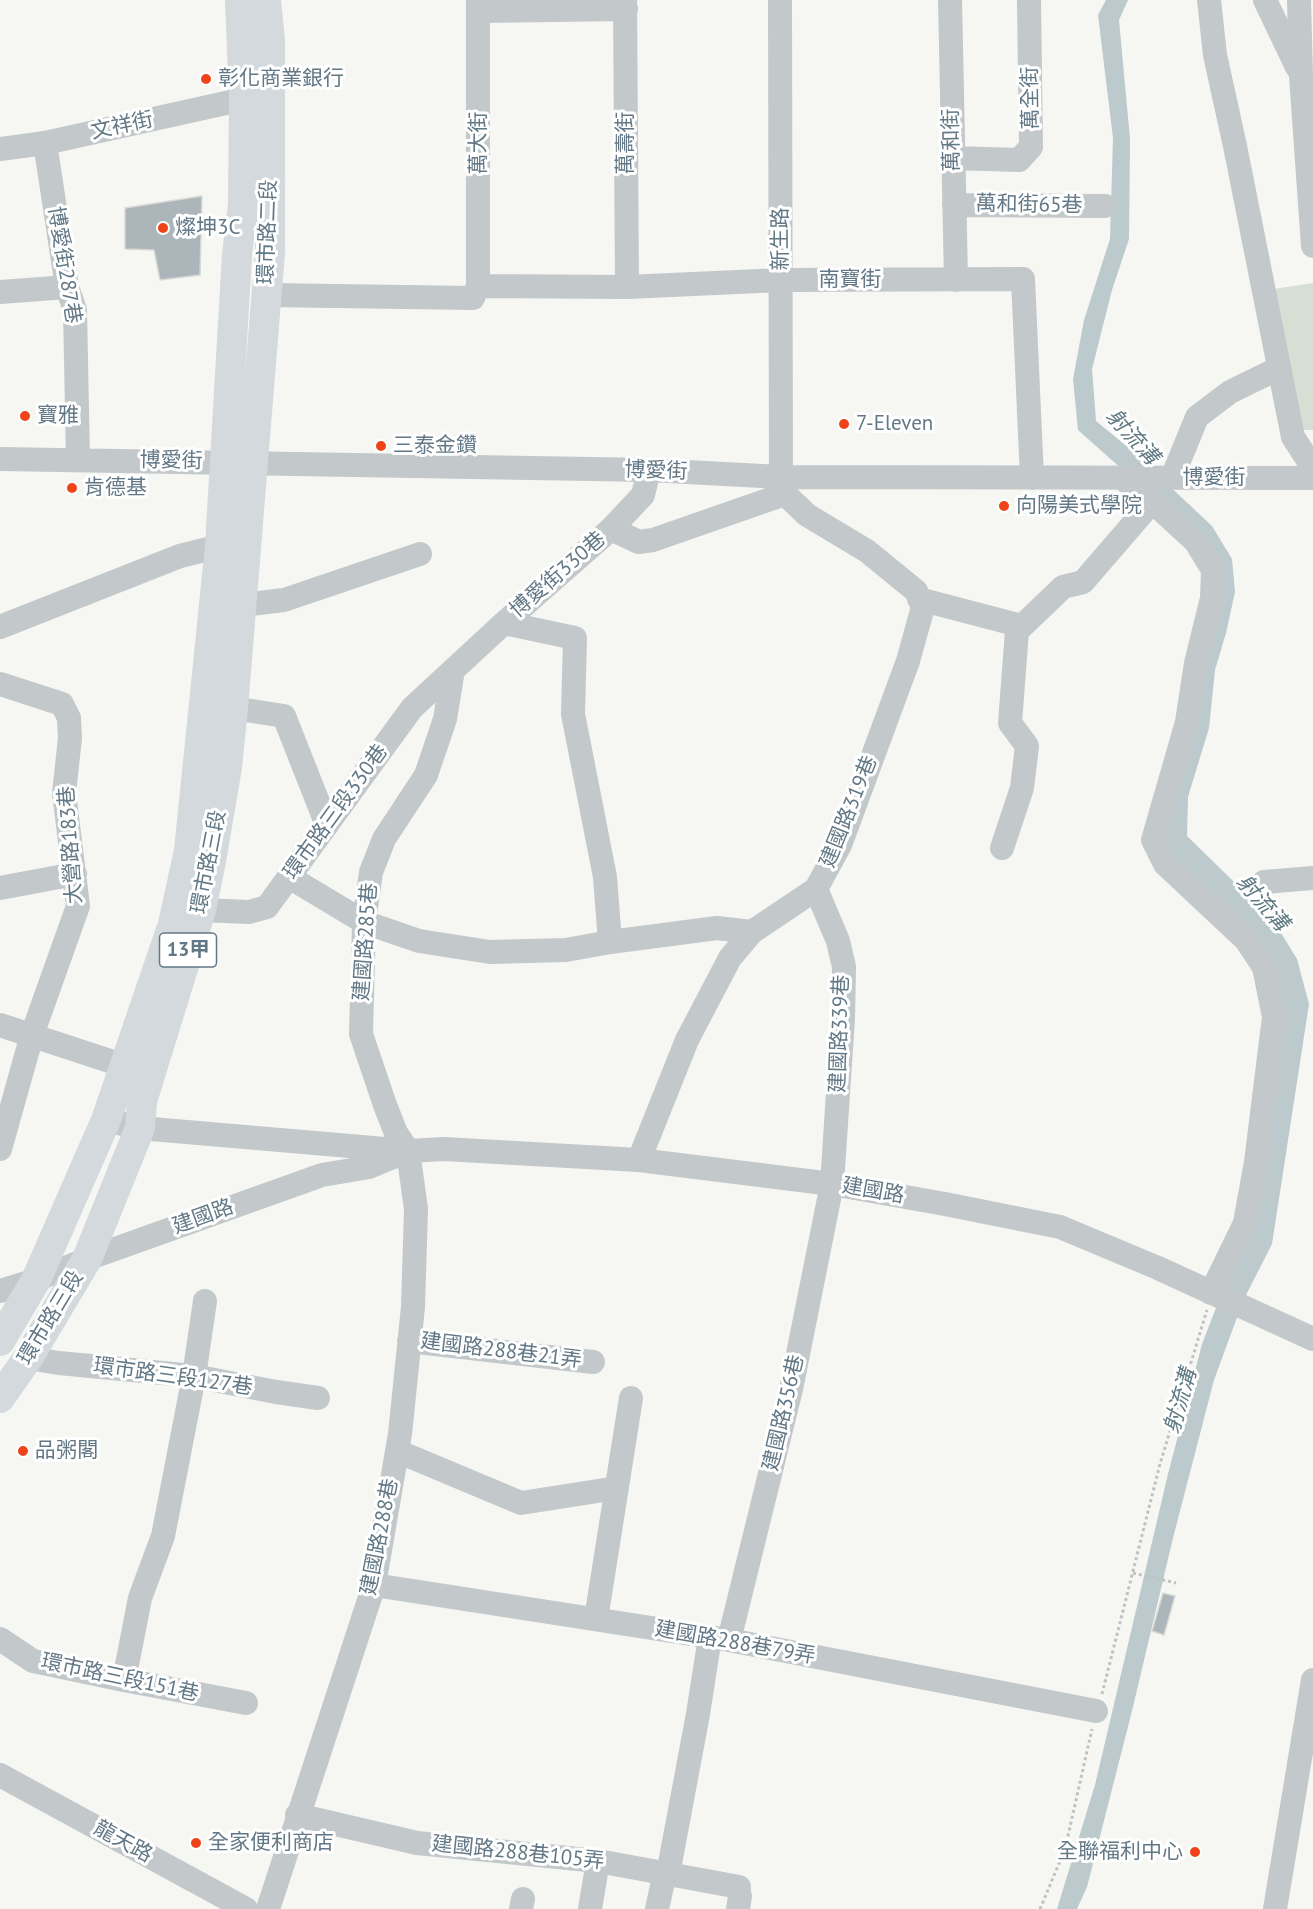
<!DOCTYPE html>
<html>
<head>
<meta charset="utf-8">
<style>
  body { margin:0 }
  canvas { display:block; background:#f6f6f2 }
</style>
</head>
<body>
<canvas width="1313" height="1909"></canvas>
<script>
const context = document.querySelector('canvas').getContext('2d');
context.lineJoin = 'round';
function fill(path, color) { context.fillStyle = color; context.fill(path, 'evenodd'); }
const shape = rows => new Path2D(rows.map(r => 'M' + r).join(''));
function trace(path, color, width, dash) { context.strokeStyle = color; context.lineWidth = width; context.lineCap = dash ? 'butt' : 'round'; context.setLineDash(dash || []); context.stroke(path); }
function label(font, color, halo, rows, align = 'center') {
  context.font = font + ' "PT Sans","Noto Sans TC",sans-serif'; context.lineWidth = 6; context.setLineDash([]); context.textBaseline = 'middle'; context.strokeStyle = halo; context.fillStyle = color; for (const [text, x, y, turn = 0] of rows) {
    context.save(); context.translate(x, y); context.rotate((+turn || 0) * Math.PI / 180); context.textAlign = isNaN(turn) ? turn : align; if (halo) context.strokeText(text, 0, 0); context.fillText(text, 0, 0); context.restore();
  }
}
const green = shape([
  [1313,283,1313,430,1302,430,1274,289]
]);
const water = shape([
  [1106,0,1128,0,1119,20,1130,139,1129,239,1112,290,1092,369,1096,421,1130,449,1212,526,1232,559,1235,592,1226,633,1215,670,1209,728,1188,797,1187,836,1273,920,1297,959,1309,1004,1272,1244,1243,1301,1214,1380,1173,1538,1132,1711,1087,1887,1077,1909,1057,1909,1095,1785,1168,1474,1202,1344,1221,1295,1279,992,1171,859,1164,837,1218,599,1196,535,1078,430,1073,379,1084,320,1110,239,1113,138,1098,15]
]);
const building = shape([
  [202,196,200,275,160,280,154,250,125,249,125,208,202,196],
  [1163,1593,1175,1596,1164,1635,1152,1631,1163,1593]
]);
const path = shape([
  [1133,1573,1176,1583],
  [1102,1694,1160,1464,1207,1310],
  [1040,1909,1065,1849,1092,1729]
]);
const minor = shape([
  [625,0,627,287],
  [950,0,956,280],
  [1209,0,1215,55,1235,146,1293,437,1313,468],
  [1265,0,1297,67],
  [1299,0,1301,76,1313,246],
  [479,11,626,9],
  [45,143,67,287,75,310,78,459],
  [0,149,45,143,244,99],
  [953,158,1019,160,1031,147,1029,0],
  [954,205,1105,206],
  [478,286,627,287,781,280,1023,279,1032,478],
  [0,292,67,287],
  [266,295,473,298,478,286,478,0],
  [0,459,649,470,781,477,1313,478],
  [1122,478,1158,507,1196,542,1213,570,1212,598,1196,663,1187,722,1153,840,1165,864,1246,940,1264,967,1274,1017,1256,1162,1245,1223,1211,1293],
  [1172,478,1197,417,1230,392,1279,368],
  [611,529,639,542,653,540,785,494],
  [919,599,1022,626],
  [242,605,284,600,420,554],
  [504,623,575,638,573,714,605,877,610,942],
  [0,627,180,556,220,546],
  [0,684,62,704,69,718,70,738,64,793,78,906,32,1035,0,1149],
  [233,708,284,716,327,825],
  [1002,848,1022,788,1027,746,1010,723,1017,631,1063,587,1083,582,1152,502],
  [289,877,364,922,419,941,490,952,566,950,610,942,717,928,752,932],
  [1264,882,1313,878],
  [0,888,75,874],
  [201,910,249,912,267,907,412,708,504,623,611,529,643,495,649,470],
  [0,1025,125,1066],
  [106,1120,140,1128,408,1151,444,1149,639,1160,832,1184,945,1204,1060,1227,1158,1268,1313,1339],
  [639,1160,687,1040,730,958,752,932,816,889,840,845,908,661,923,607,916,591,867,551,807,515,785,494,781,477,780,0],
  [0,1291,36,1280,87,1259,322,1175,369,1167,403,1153],
  [409,1341,593,1362],
  [28,1358,59,1363,194,1376,276,1392,318,1398],
  [397,1451,521,1503,617,1488],
  [374,1585,729,1640,1096,1711],
  [596,1619,631,1398],
  [0,1639,33,1661,124,1680,246,1703],
  [729,1640,791,1389,832,1184,843,1018,844,967,838,941,816,889],
  [124,1680,140,1598,163,1536,194,1376,205,1301],
  [0,1775,246,1909],
  [297,1815,417,1843,598,1861,739,1887],
  [668,1874,698,1714,710,1637],
  [268,1909,374,1585,400,1434,413,1307,416,1209,408,1151,396,1133,385,1105,361,1034,364,922,371,872,384,839,426,775,445,719,453,670],
  [521,1909,523,1899],
  [590,1909,598,1861],
  [657,1909,662,1886],
  [738,1909,740,1896],
  [1275,1909,1313,1680]
]);
const major = shape([
  [0,1341,36,1280,106,1120,173,924,189,851,220,546,237,255,243,205,244,99,240,0],
  [0,1398,28,1358,87,1259,140,1128,142,1101,201,910,211,861,227,767,233,708,270,252,270,41,266,0]
]);
const markers = [
  [206,79,6,"#ef431a"],
  [163,228,6,"#ef431a"],
  [25,416,6,"#ef431a"],
  [844,424,6,"#ef431a"],
  [381,446,6,"#ef431a"],
  [72,488,6,"#ef431a"],
  [1004,506,6,"#ef431a"],
  [23,1451,6,"#ef431a"],
  [196,1843,6,"#ef431a"],
  [1195,1852,6,"#ef431a"]
];
const shields = [
  [188,950,57]
];
const shieldNames = [
  ["13甲",188,950]
];
const poiNames = [
  ["彰化商業銀行",218,79],
  ["燦坤3C",175,228],
  ["寶雅",37,416],
  ["7-Eleven",856,424],
  ["三泰金鑽",393,446],
  ["肯德基",84,488],
  ["向陽美式學院",1016,506],
  ["品粥閣",35,1451],
  ["全家便利商店",208,1843],
  ["全聯福利中心",1183,1852,"right"]
];
const streetNames = [
  ["萬全街",1031,98,-91],
  ["文祥街",122,126,-12],
  ["萬和街",952,140,-91],
  ["萬大街",479,143,-90],
  ["萬壽街",626,143,-90],
  ["萬和街65巷",1029,205,1],
  ["環市路二段",268,232,-88],
  ["新生路",781,239,-90],
  ["博愛街287巷",64,265,81],
  ["南寶街",850,280],
  ["博愛街",171,461,1],
  ["博愛街",656,471,2],
  ["博愛街",1214,478],
  ["博愛街330巷",558,575,-41],
  ["環市路三段330巷",336,812,-54],
  ["建國路319巷",849,812,-68],
  ["大營路183巷",71,845,-94],
  ["環市路三段",209,862,-79],
  ["建國路285巷",366,942,-86],
  ["建國路339巷",840,1034,-88],
  ["建國路",873,1191,10],
  ["建國路",203,1217,-20],
  ["環市路三段",51,1318,-59],
  ["建國路288巷21弄",501,1351,7],
  ["環市路三段127巷",173,1377,8],
  ["建國路356巷",784,1413,-77],
  ["建國路288巷",380,1537,-79],
  ["建國路288巷79弄",735,1643,10],
  ["環市路三段151巷",120,1678,12],
  ["龍天路",123,1842,29],
  ["建國路288巷105弄",518,1853,6]
];
const waterNames = [
  ["射流溝",1132,437,48],
  ["射流溝",1262,903,49],
  ["射流溝",1181,1401,-74]
];
fill(green, '#d7ded3');
fill(water, '#bcc9cd');
fill(building, '#acb5ba');
trace(building, '#d8d8d5', 1.5);
trace(path, '#bfc1c3', 3, [3, 3]);
trace(minor, '#c3c8cb', 24);
trace(major, '#d4d9dd', 30);
for (const [x, y, r, color] of markers) { const dot = new Path2D(); dot.arc(x, y, r, 0, 2 * Math.PI); context.fillStyle = color; context.fill(dot); trace(dot, '#fff', 2); }
for (const [x, y, w] of shields) { const box = new Path2D(); box.roundRect(x - w / 2, y - 17, w, 34, 4.5); context.fillStyle = '#fff'; context.fill(box); trace(box, '#637886', 1.5); }
label('bold 20px', '#637886', null, shieldNames);
label('21px', '#637886', '#fff', poiNames, 'left');
label('21px', '#637886', '#fff', streetNames);
label('italic 22px', '#5f7a83', '#fff', waterNames);
</script>
</body>
</html>
